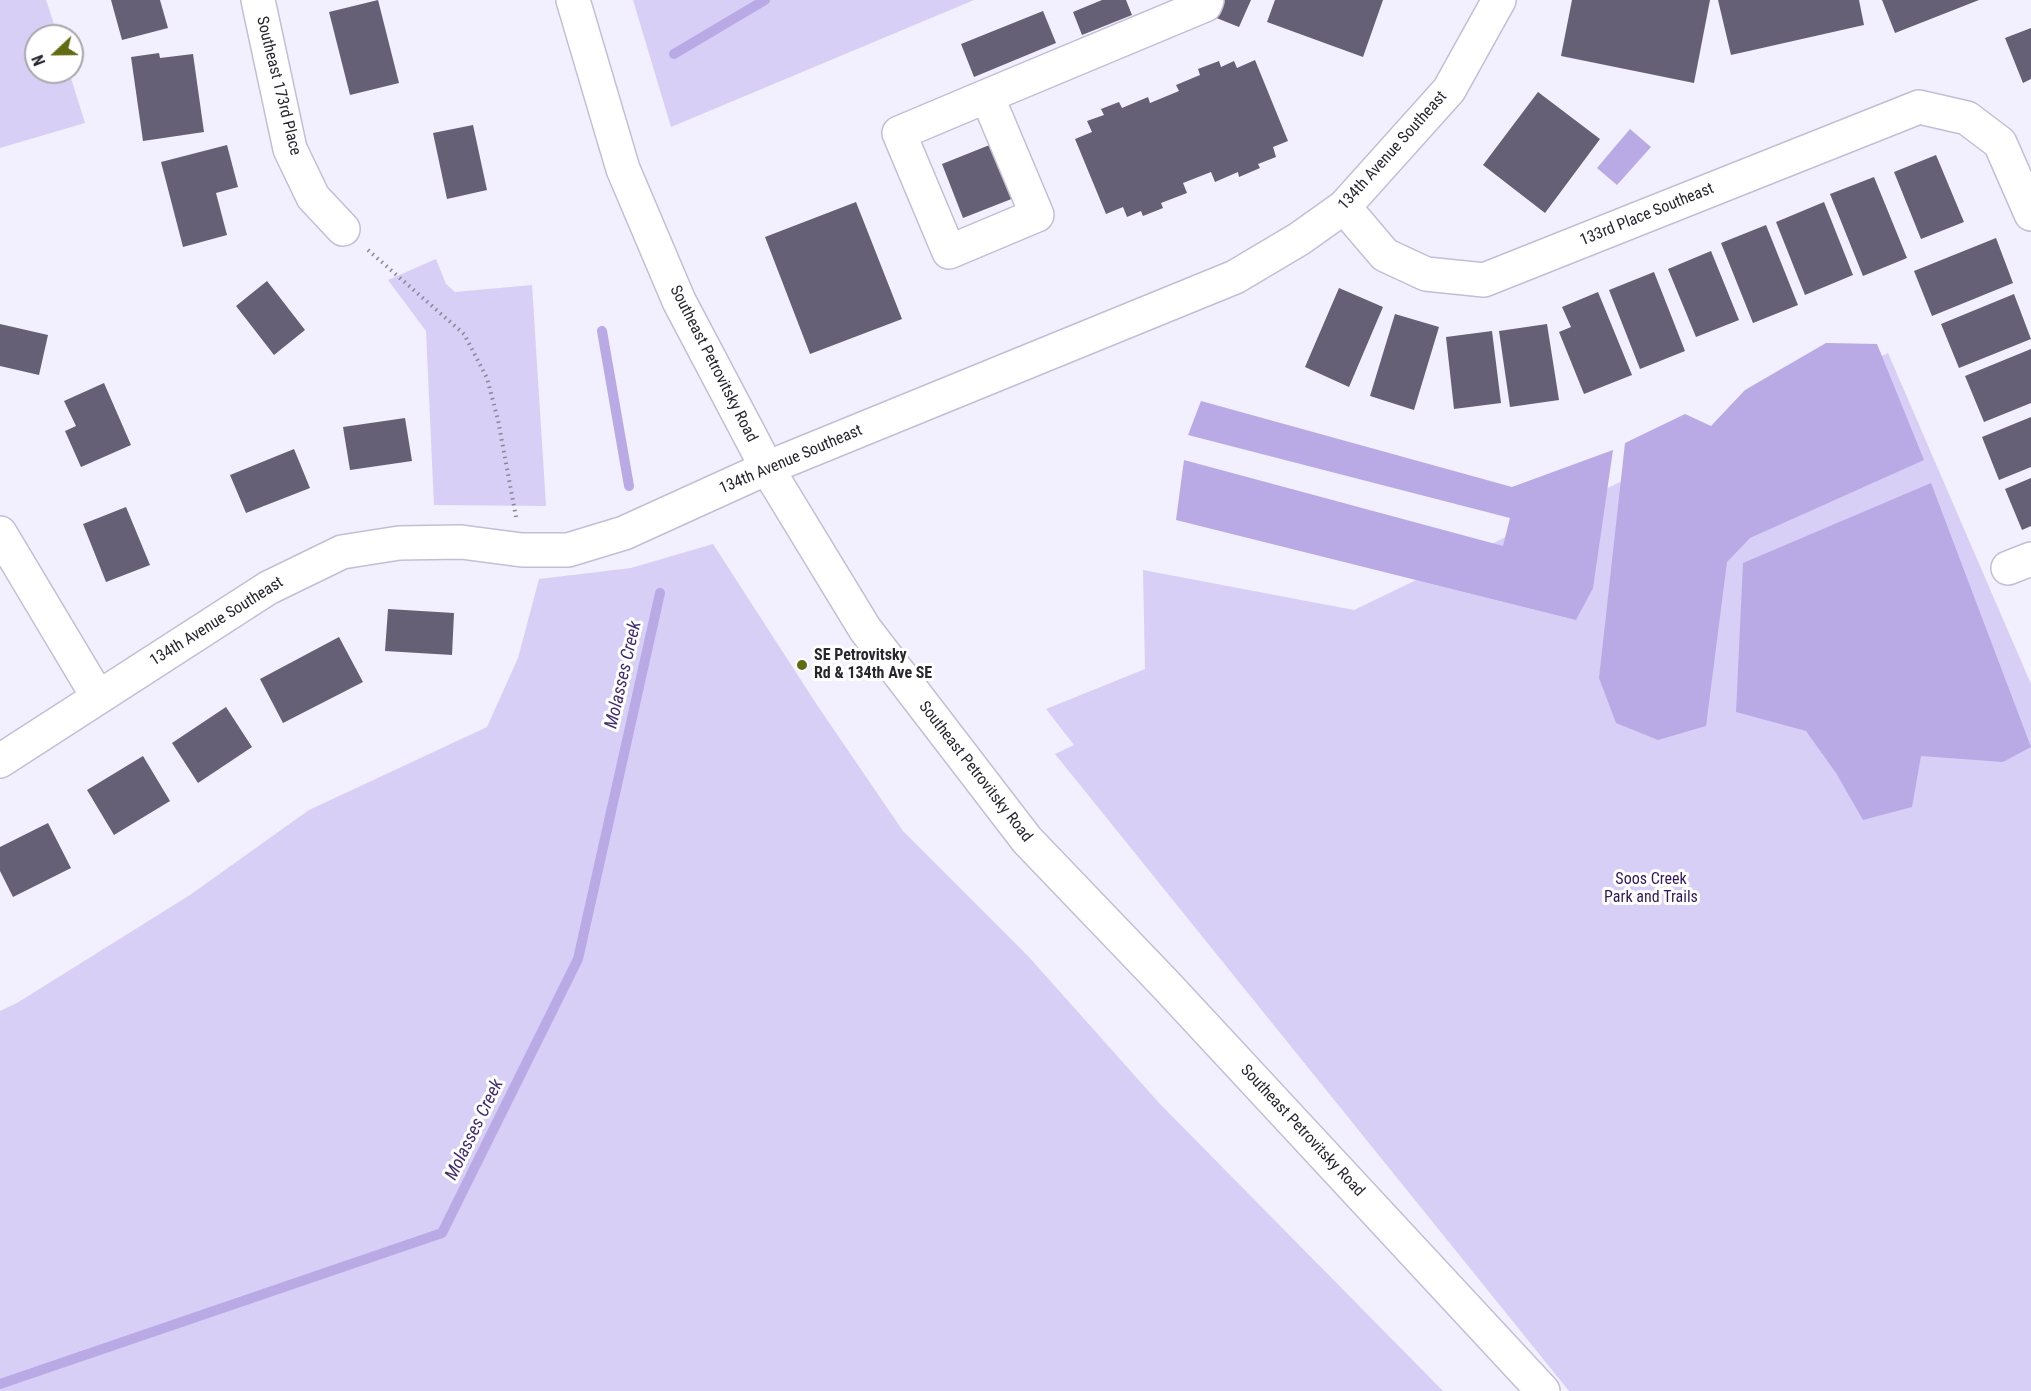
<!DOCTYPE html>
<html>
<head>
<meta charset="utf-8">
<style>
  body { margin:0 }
  #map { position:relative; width:2031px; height:1391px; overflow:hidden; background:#f2effe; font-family:"Roboto Condensed",sans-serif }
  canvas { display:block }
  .north { position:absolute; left:24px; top:24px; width:60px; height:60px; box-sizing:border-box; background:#fff; border:2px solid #a9a8ac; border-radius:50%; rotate:248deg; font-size:16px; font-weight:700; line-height:24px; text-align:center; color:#28262f }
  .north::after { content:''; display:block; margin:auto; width:21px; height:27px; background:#616b11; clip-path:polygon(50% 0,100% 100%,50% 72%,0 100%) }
</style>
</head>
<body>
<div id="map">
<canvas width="2031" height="1391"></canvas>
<div class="north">N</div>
</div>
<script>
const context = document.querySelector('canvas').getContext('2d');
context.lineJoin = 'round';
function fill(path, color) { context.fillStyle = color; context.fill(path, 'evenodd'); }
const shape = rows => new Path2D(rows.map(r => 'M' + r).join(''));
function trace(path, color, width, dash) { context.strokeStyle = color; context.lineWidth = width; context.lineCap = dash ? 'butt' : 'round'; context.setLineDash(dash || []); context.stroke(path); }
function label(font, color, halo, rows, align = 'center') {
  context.font = font + ' "Roboto Condensed",sans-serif'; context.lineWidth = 6; context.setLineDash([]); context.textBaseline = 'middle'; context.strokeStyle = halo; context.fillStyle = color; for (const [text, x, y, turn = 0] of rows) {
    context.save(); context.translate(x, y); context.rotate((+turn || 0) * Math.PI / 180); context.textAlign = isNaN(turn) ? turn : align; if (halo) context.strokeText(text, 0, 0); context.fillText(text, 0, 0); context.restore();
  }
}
const green = shape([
  [0,0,46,0,58,36,36,36,36,72,69,72,85,123,0,148],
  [633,0,974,0,671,127],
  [436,259,446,284,455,292,532,285,546,506,434,505,426,331,388,280],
  [1888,353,2031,684,2031,1391,1569,1391,1055,754,1074,745,1046,709,1145,669,1143,570,1354,610],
  [713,544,817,705,903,831,1028,956,1160,1104,1443,1391,0,1391,0,1011,17,1003,190,895,309,810,487,727,518,658,539,579,631,568]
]);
const water = shape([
  [1630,129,1651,147,1617,185,1597,168],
  [1826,343,1877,344,1924,460,1750,538,1727,562,1706,726,1658,740,1616,723,1599,678,1625,443,1685,414,1711,426,1745,390],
  [1201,401,1512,487,1613,450,1593,588,1576,620,1176,520,1184,460,1503,546,1510,518,1188,435],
  [1931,483,2031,747,2003,762,1921,756,1912,807,1863,820,1836,773,1806,731,1736,712,1743,563]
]);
const stream = shape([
  [674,54,765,0],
  [602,331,629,486],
  [0,1384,442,1233,578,959,660,593]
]);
const building = shape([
  [111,0,160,0,168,28,122,40],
  [378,0,399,83,350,95,329,12],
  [1102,0,1126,0,1132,15,1082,35,1073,12],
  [1222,0,1251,0,1239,27,1214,17],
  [1275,0,1383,0,1363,57,1267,22],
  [1572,0,1710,0,1694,83,1561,56],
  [1718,0,1859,0,1864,25,1731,55],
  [1882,0,1979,0,1895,33],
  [1043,11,1056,43,974,77,961,44],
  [2031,28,2031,79,2023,83,2005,38],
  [159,53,160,58,193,54,204,132,143,141,131,57],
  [1255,60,1288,141,1273,147,1276,157,1258,164,1260,168,1239,177,1238,172,1215,182,1211,172,1183,183,1187,193,1161,203,1163,208,1143,216,1141,211,1127,217,1123,207,1106,214,1075,139,1092,132,1087,121,1104,115,1101,109,1119,102,1122,108,1148,97,1150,103,1179,91,1176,85,1200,75,1198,69,1219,61,1221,67,1234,61,1237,68],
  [1538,92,1600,139,1545,213,1483,165],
  [473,125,487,190,447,199,433,133],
  [992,144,1014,198,963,218,942,164],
  [227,145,238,187,216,193,227,235,183,247,161,162],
  [1936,155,1964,222,1921,239,1894,172],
  [1874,177,1907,258,1863,276,1830,194],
  [856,202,902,319,810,354,765,237],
  [1824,202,1853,275,1805,295,1776,222],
  [1766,225,1798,305,1753,323,1721,243],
  [1996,238,2013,283,1932,316,1914,271],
  [1711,251,1739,320,1696,337,1668,269],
  [1654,272,1685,351,1640,369,1609,290],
  [267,281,305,330,274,355,236,306],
  [1339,288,1383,307,1349,387,1305,367],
  [1598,292,1632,375,1584,394,1559,332,1571,327,1562,307],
  [2014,294,2031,339,1959,368,1941,324],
  [1395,314,1439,327,1414,410,1370,396],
  [0,324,48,335,39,375,0,366],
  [1547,324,1559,400,1510,407,1499,331],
  [1492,331,1501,403,1454,409,1446,337],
  [2031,349,2031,403,1984,422,1965,376],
  [104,383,131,445,81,467,65,431,76,426,64,401],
  [2031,417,2031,467,1999,480,1982,437],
  [405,418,412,461,350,470,343,427],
  [294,449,310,488,246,513,230,475],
  [2031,478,2031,526,2022,530,2005,489],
  [126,507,150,565,106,582,83,524],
  [388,609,454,613,452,655,385,651],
  [339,637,363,682,283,723,260,679],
  [226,707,252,747,198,783,172,743],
  [143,756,170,801,114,835,87,790],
  [48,823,71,868,13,897,0,871,0,847]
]);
const path = shape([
  [368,250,464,334,487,378,498,420,516,517]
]);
const minor = shape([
  [258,0,290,149,313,197,343,229],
  [987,96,1037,215,949,252,899,133,987,96,1205,5,1207,0],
  [1344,207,1385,255,1426,274,1484,280,1919,107,1967,118,2000,143,2031,214],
  [0,533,98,697],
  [2008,568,2031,559],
  [0,761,268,588,342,552,399,543,461,542,522,550,568,550,624,533,767,468,1235,277,1299,239,1344,207,1449,90,1499,0]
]);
const major = shape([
  [573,0,623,169,679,301,767,468,865,629,1027,840,1166,985,1543,1391]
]);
const markers = [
  [802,665,6,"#616b11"]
];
const streetNames = [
  ["Southeast 173rd Place",278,86,76],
  ["134th Avenue Southeast",1393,151,-48],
  ["133rd Place Southeast",1647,215,-22],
  ["Southeast Petrovitsky Road",713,364,63],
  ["134th Avenue Southeast",791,460,-23],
  ["134th Avenue Southeast",217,622,-32],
  ["Southeast Petrovitsky Road",975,772,52],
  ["Southeast Petrovitsky Road",1302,1131,47]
];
const poiNames = [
  ["SE Petrovitsky",814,656],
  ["Rd & 134th Ave SE",814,674]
];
const parkNames = [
  ["Soos Creek",1651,880],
  ["Park and Trails",1651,898]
];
const waterNames = [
  ["Molasses Creek",624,675,-77],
  ["Molasses Creek",475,1130,-64]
];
fill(green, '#d8cff7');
fill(water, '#b9aae5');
trace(stream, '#b9aae5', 10);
fill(building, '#656075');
trace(minor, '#c3bed6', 36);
trace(major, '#c3bed6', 36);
trace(path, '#8a8793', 4, [1.5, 4.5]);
trace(minor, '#fff', 33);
trace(major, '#fff', 33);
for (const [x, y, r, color] of markers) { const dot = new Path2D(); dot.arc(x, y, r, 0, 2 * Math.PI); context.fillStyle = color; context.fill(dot); trace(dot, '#fff', 2); }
label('16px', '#28262f', '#fff', streetNames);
label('bold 16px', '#28262f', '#fff', poiNames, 'left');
label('16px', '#31175a', '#fff', parkNames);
label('italic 18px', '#422a6f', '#fff', waterNames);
</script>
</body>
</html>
